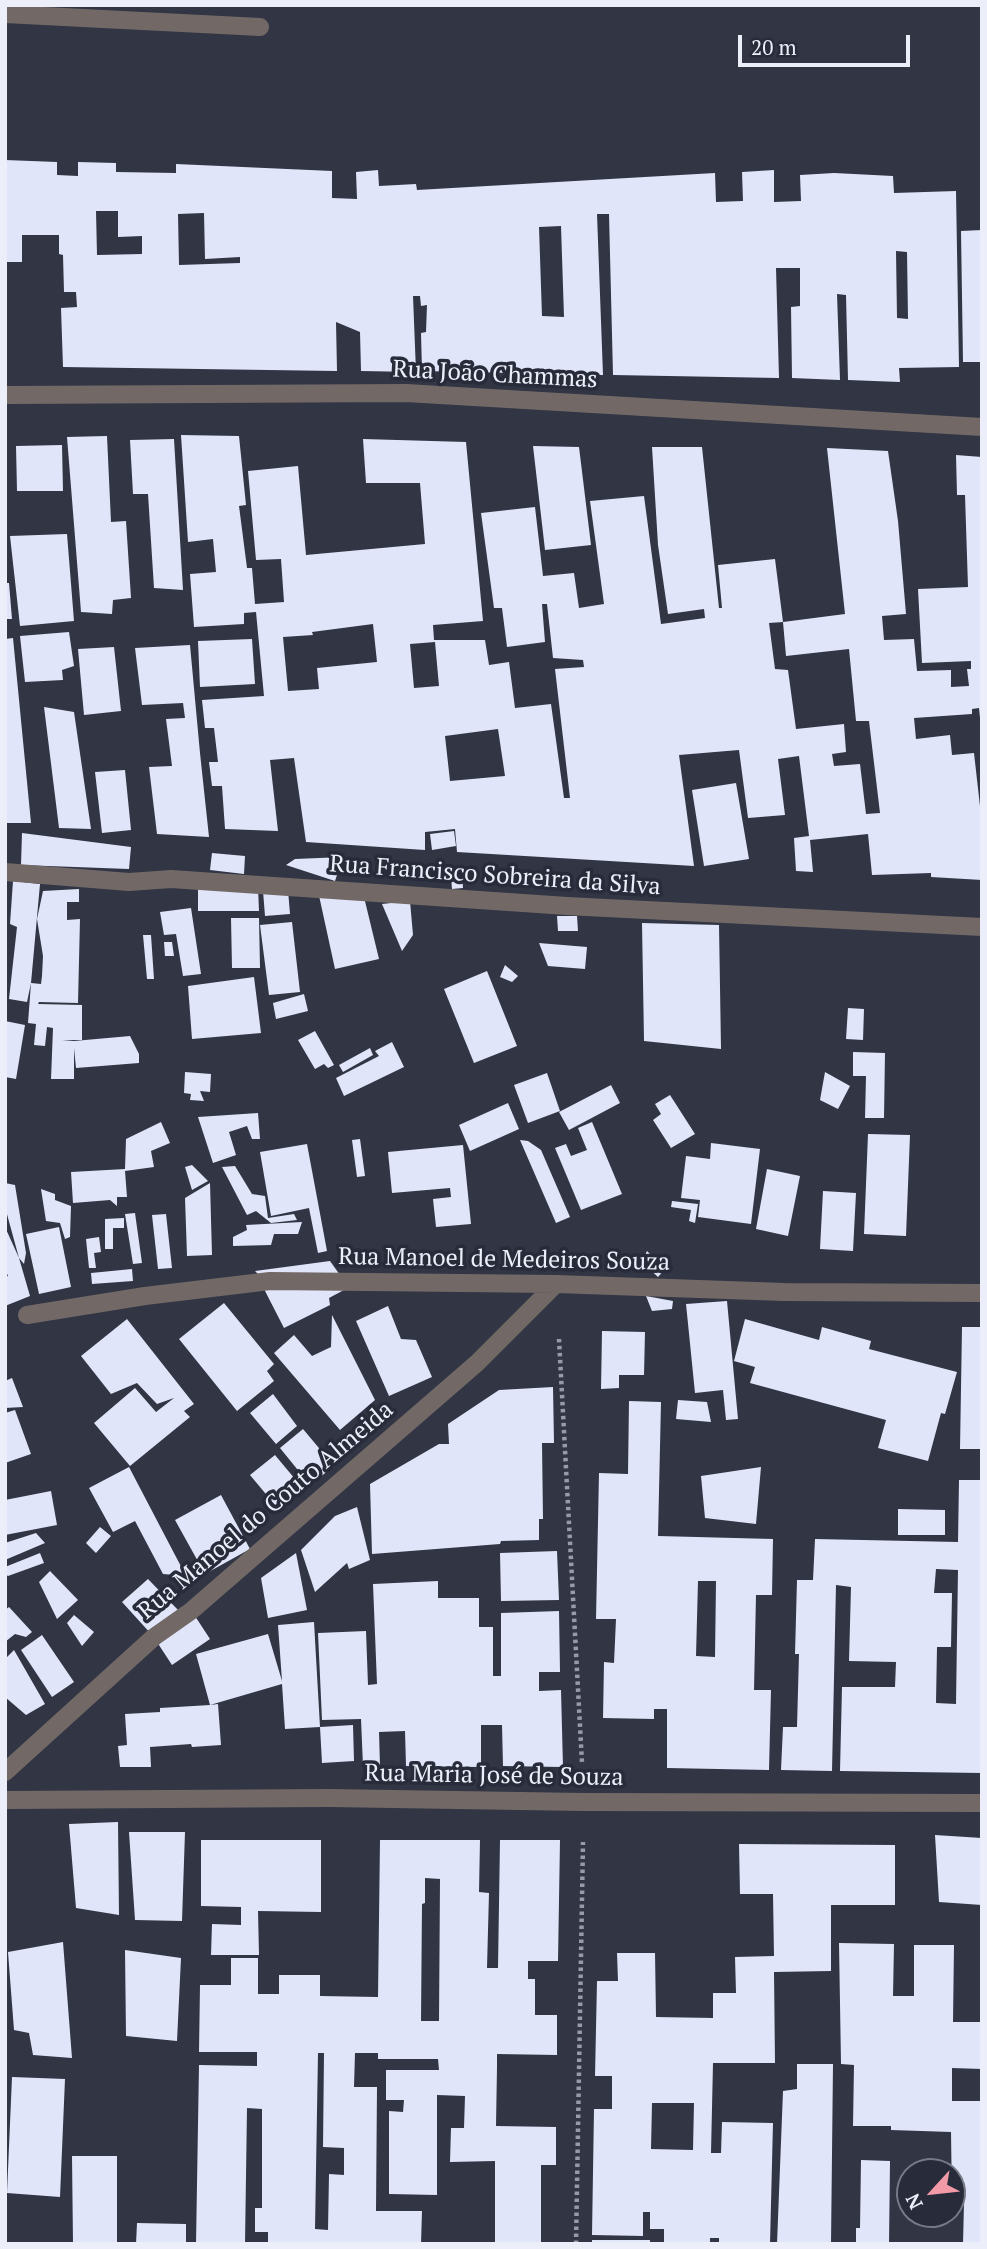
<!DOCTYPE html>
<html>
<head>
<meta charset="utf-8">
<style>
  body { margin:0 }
  #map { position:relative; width:987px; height:2249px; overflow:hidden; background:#313544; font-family:"PT Serif",serif }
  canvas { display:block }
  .frame { position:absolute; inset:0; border:7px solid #eceef9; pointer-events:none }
  .north { position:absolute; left:896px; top:2158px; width:70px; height:70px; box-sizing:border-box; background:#272b3a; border:2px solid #767986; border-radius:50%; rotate:243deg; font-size:19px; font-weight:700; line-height:28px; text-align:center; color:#eceef9 }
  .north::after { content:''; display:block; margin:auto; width:24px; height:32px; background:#f39aa9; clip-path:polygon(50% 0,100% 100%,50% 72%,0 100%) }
  .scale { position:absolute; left:738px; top:35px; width:172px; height:32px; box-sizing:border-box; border:4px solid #eceef9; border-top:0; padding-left:9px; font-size:21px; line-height:24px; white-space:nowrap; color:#eceef9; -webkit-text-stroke:5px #272b3a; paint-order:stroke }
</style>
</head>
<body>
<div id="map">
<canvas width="987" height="2249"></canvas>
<div class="frame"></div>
<div class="north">N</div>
<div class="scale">20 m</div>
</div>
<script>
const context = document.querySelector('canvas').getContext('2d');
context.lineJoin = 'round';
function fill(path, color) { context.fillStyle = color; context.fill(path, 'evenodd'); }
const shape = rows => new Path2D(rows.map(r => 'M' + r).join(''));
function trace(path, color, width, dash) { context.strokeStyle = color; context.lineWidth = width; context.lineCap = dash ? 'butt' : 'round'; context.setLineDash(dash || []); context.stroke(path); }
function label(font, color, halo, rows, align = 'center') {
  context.font = font + ' "PT Serif",serif'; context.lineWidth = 7; context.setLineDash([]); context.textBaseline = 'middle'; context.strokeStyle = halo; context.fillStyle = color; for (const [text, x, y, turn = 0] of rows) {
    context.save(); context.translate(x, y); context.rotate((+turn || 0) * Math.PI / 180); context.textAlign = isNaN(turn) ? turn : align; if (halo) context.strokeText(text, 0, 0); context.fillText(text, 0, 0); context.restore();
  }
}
const building = shape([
  [5,160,57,162,57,175,78,176,78,162,116,163,116,172,176,173,176,164,332,171,332,198,357,199,356,172,378,170,379,186,416,184,417,190,715,173,716,202,743,201,742,172,774,170,774,202,801,201,800,175,834,173,893,176,894,193,956,191,959,367,899,368,900,382,848,380,846,295,837,294,840,380,792,378,791,307,800,306,800,268,776,268,779,378,613,375,609,214,597,214,603,375,422,371,421,333,426,332,427,305,421,306,420,296,413,296,416,372,361,371,360,332,336,322,337,371,63,367,61,308,77,307,76,292,64,292,63,255,59,254,59,235,22,235,22,262,5,262],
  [96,211,118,211,118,237,142,236,142,254,97,255],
  [204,213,205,259,240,257,240,263,179,265,178,214],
  [561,226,564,317,542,316,539,227],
  [896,251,907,252,908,319,897,318],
  [982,230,982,362,963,362,961,231],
  [181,435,239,436,246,505,239,506,247,568,252,568,255,604,284,602,281,559,256,560,248,471,298,466,306,555,425,544,420,483,366,483,363,439,466,442,483,621,433,625,434,640,485,640,489,665,509,662,515,708,551,704,564,798,570,798,555,669,584,667,583,660,553,658,547,604,542,604,545,642,507,647,502,608,494,608,481,513,535,507,543,576,574,573,579,608,604,604,590,501,644,496,661,624,705,618,704,609,668,614,658,545,652,447,702,447,719,608,722,608,718,565,775,559,783,622,769,623,775,669,788,670,796,729,844,724,846,752,832,754,834,766,860,764,866,814,880,813,869,721,856,721,849,649,786,656,783,622,845,614,827,448,888,451,898,521,906,614,882,616,884,640,914,639,917,671,951,670,951,687,969,686,967,669,971,669,971,661,922,663,918,589,968,587,965,495,957,495,956,455,982,457,982,718,980,718,979,708,972,709,972,714,914,718,916,739,950,735,952,755,974,753,982,824,982,880,931,877,931,873,872,875,868,834,810,840,813,872,796,871,794,838,809,836,799,756,778,759,785,815,748,818,739,750,679,755,694,866,457,852,455,829,425,832,425,850,306,842,294,758,270,760,278,831,225,829,222,786,212,786,209,762,218,762,214,728,205,728,202,700,264,696,256,612,244,613,244,624,194,627,190,574,216,572,213,539,188,542],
  [373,624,377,662,317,668,319,689,288,691,283,637,313,635,312,632],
  [435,642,439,686,414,688,410,644],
  [498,729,505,776,450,781,445,736],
  [107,436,111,522,126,521,131,598,113,600,112,614,81,612,67,437],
  [174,439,183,590,154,588,148,494,133,494,130,440],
  [62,445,63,491,17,491,16,446],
  [533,446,579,447,591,545,545,550],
  [67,534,74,621,20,626,10,536],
  [5,583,9,583,12,619,5,619],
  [69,632,74,666,62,670,63,680,25,682,20,636],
  [13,638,31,823,5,823,5,639],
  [252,639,255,684,200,687,198,641],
  [190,645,200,753,209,837,157,834,149,767,172,766,166,719,185,718,183,703,142,705,135,648],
  [114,647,121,711,84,715,78,649],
  [44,707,74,712,91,829,59,828],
  [125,770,131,830,102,833,95,772],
  [736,783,749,859,704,866,692,790],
  [454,831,456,846,432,850,430,834],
  [22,833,131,847,129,869,21,865],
  [212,853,245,856,244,874,210,870],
  [343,857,335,881,286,865,295,859],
  [462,876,463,888,452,889,451,877],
  [13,881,40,884,31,983,27,1002,9,999,17,927,10,924],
  [198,886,258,887,259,911,198,911],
  [79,889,79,902,67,902,67,920,80,919,78,1003,39,1002,38,1004,82,1005,82,1040,62,1040,74,1041,130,1036,139,1054,139,1063,76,1068,74,1048,74,1079,51,1079,53,1028,47,1027,45,1046,34,1045,36,1024,28,1023,31,983,41,984,42,976,43,956,37,919,43,891],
  [288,890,290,914,265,916,263,891],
  [318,891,364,897,379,959,335,969],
  [410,901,413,935,402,951,382,904],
  [191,908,201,974,183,976,176,934,164,935,160,912],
  [557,916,577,916,578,931,558,931],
  [231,918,259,918,260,968,232,968],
  [292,922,300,992,269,995,260,925],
  [642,923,719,925,721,1049,644,1041],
  [143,935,151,935,154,979,147,979],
  [164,942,172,942,174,956,165,956],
  [539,943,587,947,585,969,548,966],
  [505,965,518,976,512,982,500,977],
  [487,971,517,1046,474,1063,444,989],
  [254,977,261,1033,192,1039,188,986],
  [304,994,308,1011,276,1019,273,1003],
  [848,1008,864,1009,863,1040,846,1039],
  [5,1021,25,1025,16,1079,5,1077],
  [315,1031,334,1065,328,1068,324,1064,315,1069,298,1040],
  [392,1042,404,1067,344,1096,336,1078,379,1056,375,1051],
  [370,1048,373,1055,343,1072,339,1065],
  [853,1052,885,1053,884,1118,865,1118,866,1076,853,1076],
  [185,1072,211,1074,210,1092,200,1091,204,1101,190,1100,191,1094,184,1093],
  [825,1072,850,1086,838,1109,820,1100],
  [547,1073,560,1111,528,1123,514,1085],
  [611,1085,620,1103,569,1130,559,1112],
  [670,1095,695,1134,671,1148,653,1120,661,1114,655,1104],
  [508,1103,519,1129,470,1151,459,1125],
  [258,1113,260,1139,252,1139,247,1126,229,1132,236,1155,213,1163,198,1117],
  [161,1122,170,1143,151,1151,154,1167,125,1171,127,1197,117,1197,117,1206,110,1200,73,1203,71,1172,125,1169,126,1139],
  [592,1122,622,1194,581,1210,555,1148,566,1144,571,1156,587,1150,578,1128],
  [868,1134,910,1135,906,1236,864,1234],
  [360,1139,365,1176,357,1177,352,1140],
  [520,1140,528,1141,541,1150,570,1217,556,1223],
  [711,1143,760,1149,751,1224,698,1217,700,1200,681,1198,686,1156,710,1159],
  [307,1144,327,1251,318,1253,309,1208,271,1216,260,1152],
  [463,1145,471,1224,436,1227,433,1199,451,1197,450,1188,392,1193,388,1152],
  [192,1165,208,1181,192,1190,185,1167],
  [235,1166,252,1194,265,1196,268,1218,294,1214,297,1220,271,1223,256,1211,247,1215,222,1167],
  [767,1169,800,1176,788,1236,756,1229],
  [5,1183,15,1185,26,1253,24,1264,19,1258,30,1296,5,1306,5,1277,8,1276,5,1269,5,1227,19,1258,5,1207],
  [210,1183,212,1255,187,1256,185,1198],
  [41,1189,55,1194,55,1200,71,1206,70,1237,65,1239,60,1223,46,1221],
  [823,1191,856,1193,853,1251,820,1249],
  [672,1201,698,1204,695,1223,689,1221,691,1210,671,1207],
  [135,1213,142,1263,133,1264,125,1214],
  [166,1214,172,1268,158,1269,152,1215],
  [124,1218,124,1228,113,1228,113,1249,105,1249,105,1219],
  [302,1222,298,1234,274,1234,271,1245,233,1246,233,1237,247,1230,246,1225],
  [59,1227,71,1287,39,1294,26,1234],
  [99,1237,101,1252,94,1253,96,1268,89,1268,86,1239],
  [647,1251,665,1269,658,1277,642,1262],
  [330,1261,340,1275,260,1276,255,1271],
  [132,1269,133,1281,92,1284,91,1273],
  [264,1289,344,1290,329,1298,330,1305,284,1328],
  [646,1296,673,1301,672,1309,652,1311],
  [727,1301,738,1419,726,1420,723,1390,695,1393,686,1304],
  [224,1303,274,1364,267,1371,274,1381,237,1411,179,1339],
  [388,1306,401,1339,416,1340,432,1377,389,1396,356,1321],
  [332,1315,375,1400,340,1430,274,1353,294,1335,312,1356,331,1347],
  [127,1319,194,1404,184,1411,190,1417,130,1466,94,1423,135,1388,156,1412,174,1398,157,1404,137,1383,111,1394,81,1356],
  [745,1319,819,1340,822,1327,871,1341,869,1349,957,1372,945,1414,941,1413,928,1461,878,1448,886,1420,750,1383,755,1367,734,1361],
  [962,1327,982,1327,982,1449,960,1449],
  [602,1331,645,1332,644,1375,619,1375,619,1388,601,1389],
  [12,1378,23,1407,5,1408,5,1381],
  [553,1387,554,1443,542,1443,543,1519,539,1519,539,1540,501,1541,500,1544,372,1554,370,1484,439,1444,449,1444,448,1424,499,1390],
  [273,1394,297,1426,276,1444,250,1413],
  [678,1400,707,1402,711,1422,676,1419],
  [629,1401,661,1402,658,1536,773,1539,772,1595,756,1595,754,1690,771,1690,769,1770,667,1768,667,1709,654,1709,654,1719,603,1718,604,1662,614,1663,616,1619,596,1619,599,1473,628,1474],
  [698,1581,716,1581,715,1657,696,1656],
  [15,1410,31,1454,5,1463,5,1413],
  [303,1429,334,1466,310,1485,280,1448],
  [275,1455,300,1485,275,1505,250,1475],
  [129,1467,186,1576,163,1574,135,1521,113,1532,89,1488],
  [761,1467,756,1524,705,1518,701,1476],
  [959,1480,982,1480,982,1773,840,1771,842,1687,895,1687,896,1662,849,1661,851,1587,836,1585,832,1771,781,1770,783,1727,797,1727,799,1654,795,1654,797,1580,813,1580,815,1539,958,1542],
  [936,1569,958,1570,956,1704,936,1703,937,1647,951,1647,952,1593,934,1593],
  [51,1491,57,1525,5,1535,5,1500],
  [221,1495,250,1549,205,1574,175,1520],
  [357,1507,370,1560,349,1569,347,1563,315,1592,301,1550,335,1516],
  [898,1509,945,1510,945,1535,898,1535],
  [100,1527,111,1536,96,1553,86,1543],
  [36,1533,45,1543,5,1560,5,1543],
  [557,1551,559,1600,501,1601,500,1553],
  [40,1553,44,1563,8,1576,5,1574,5,1567],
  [296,1553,307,1610,268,1618,261,1578],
  [50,1571,78,1600,57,1619,39,1582],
  [148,1579,179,1611,152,1635,122,1602],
  [438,1581,438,1598,479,1598,479,1627,493,1627,493,1676,501,1676,501,1613,559,1611,560,1672,539,1672,539,1691,561,1690,563,1767,503,1766,502,1725,481,1725,481,1767,406,1766,405,1731,379,1732,380,1766,363,1766,361,1719,322,1720,318,1633,366,1631,368,1685,377,1684,373,1584],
  [9,1607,32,1632,26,1637,15,1634,5,1642,5,1610],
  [193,1613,210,1639,172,1665,155,1639],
  [74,1615,94,1632,82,1646,67,1623],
  [314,1622,320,1727,285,1729,282,1684,210,1705,218,1704,221,1745,192,1747,191,1744,150,1747,151,1767,120,1767,118,1746,127,1745,125,1714,160,1712,160,1708,210,1705,196,1654,268,1634,282,1681,278,1625],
  [42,1635,74,1682,52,1697,21,1650],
  [14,1650,45,1704,26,1715,5,1697,5,1659],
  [353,1725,354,1761,322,1763,320,1727],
  [118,1822,119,1915,76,1908,69,1824],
  [129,1832,185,1832,182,1921,135,1920],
  [935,1835,982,1838,982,1905,939,1902],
  [201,1840,321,1840,321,1912,258,1911,259,1955,211,1955,212,1924,241,1925,241,1907,201,1906],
  [380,1840,480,1840,479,1892,489,1893,487,1968,498,1968,500,1840,560,1840,558,1961,528,1961,528,1979,535,1979,535,2015,557,2015,557,2055,497,2054,497,2067,496,2126,556,2127,556,2165,541,2165,541,2244,495,2244,495,2161,450,2162,451,2128,464,2128,465,2096,437,2095,437,2195,389,2194,389,2111,403,2112,404,2100,386,2100,386,2070,439,2070,438,2059,378,2059,378,2053,355,2053,354,2087,377,2087,376,2211,422,2211,421,2244,268,2244,268,2232,255,2232,255,2208,262,2208,262,2109,247,2108,245,2244,196,2244,199,2065,257,2066,257,2052,199,2052,200,1985,231,1985,231,1958,258,1958,258,1994,279,1994,279,1975,320,1975,320,1996,378,1997],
  [425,1878,440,1879,439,2021,421,2021,422,1904,425,1903],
  [318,2053,324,2053,323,2147,344,2148,344,2175,329,2174,328,2230,315,2229],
  [739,1844,895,1845,895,1905,831,1905,831,1971,774,1972,775,2063,713,2063,711,2153,721,2153,722,2122,773,2123,770,2244,719,2244,719,2238,710,2238,710,2244,664,2244,664,2229,650,2229,650,2212,643,2212,643,2236,592,2235,594,2109,612,2109,612,2076,595,2076,597,1981,618,1981,617,1953,655,1953,656,2017,713,2018,713,1993,736,1993,735,1957,774,1956,773,1894,740,1894],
  [652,2103,694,2103,693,2150,651,2149],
  [63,1942,72,2058,33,2055,29,2033,14,2030,8,1952],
  [839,1943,894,1944,893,1996,914,1996,914,1945,954,1945,953,2022,982,2022,982,2069,952,2068,952,2101,982,2101,982,2244,963,2244,964,2203,952,2202,951,2132,891,2130,891,2126,853,2126,854,2065,841,2064],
  [125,1950,181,1958,177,2041,126,2036],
  [797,2064,833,2064,831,2244,777,2244,783,2091,797,2089],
  [12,2077,65,2079,60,2197,7,2193],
  [72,2156,117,2156,117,2244,73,2244],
  [861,2160,890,2161,889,2244,856,2244,856,2228,860,2228],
  [137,2223,186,2224,186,2244,136,2244],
  [592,2240,650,2240,650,2244,592,2244]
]);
const path = shape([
  [559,1339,582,1763],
  [576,2244,583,1842]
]);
const minor = shape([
  [5,14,260,27],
  [5,395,406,393,982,427],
  [5,872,129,882,171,879,567,906,982,927],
  [27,1315,145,1296,270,1281,556,1284,784,1292,982,1293],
  [5,1772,154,1637,191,1611,477,1363,556,1284],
  [5,1800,329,1798,584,1802,982,1803]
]);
const streetNames = [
  ["Rua João Chammas",495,375,3],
  ["Rua Francisco Sobreira da Silva",495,876,4],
  ["Rua Manoel de Medeiros Souza",504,1260,1],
  ["Rua Manoel do Couto Almeida",266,1511,-40],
  ["Rua Maria José de Souza",494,1776,1]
];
fill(building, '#e0e5f9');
trace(path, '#979aa7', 4.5, [3.5, 3.5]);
trace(minor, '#726967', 18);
label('24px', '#eceef9', '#272b3a', streetNames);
</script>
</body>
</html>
